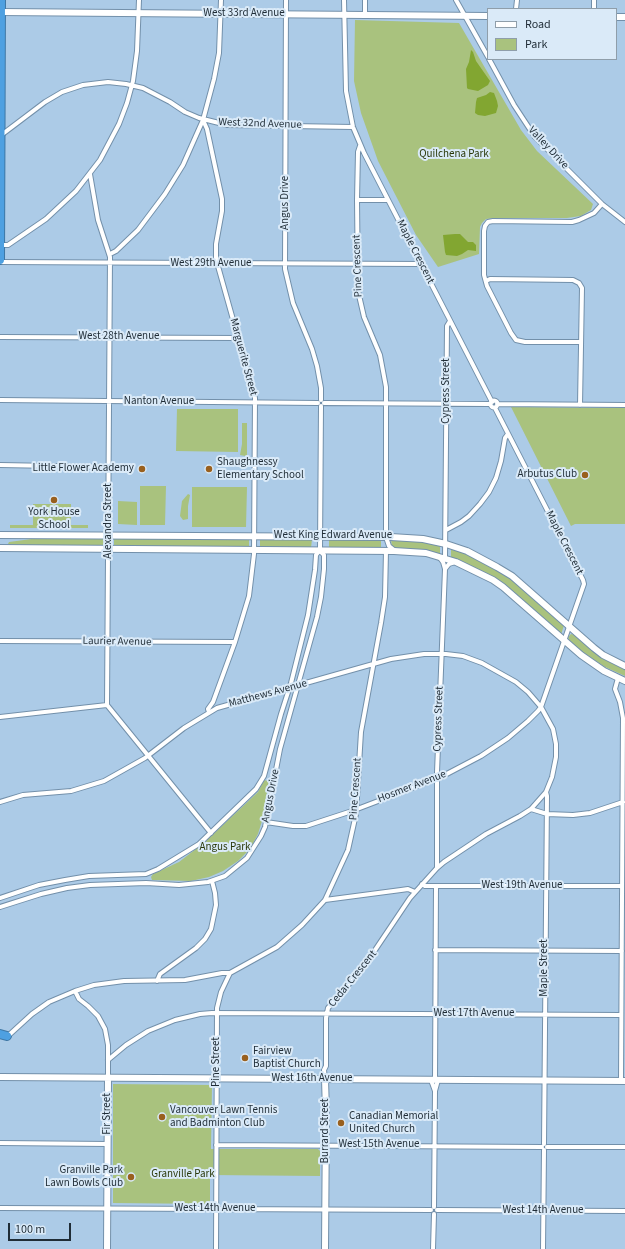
<!DOCTYPE html>
<html>
<head>
<meta charset="utf-8">
<style>
  body { margin:0 }
  #map { position:relative; width:625px; height:1249px; overflow:hidden; background:#accbe7; font-family:"Source Sans 3",sans-serif }
  canvas { display:block }
  .legend { position:absolute; left:487px; top:8px; width:130px; height:52px; box-sizing:border-box; background:#daeaf8; border:1px solid #8f9eaa; margin:0; padding:5px 7px; list-style:none; font-size:12px; color:#1f2c36 }
  .legend li { display:flex; align-items:center; gap:8px; height:20px }
  .legend b { width:20px; border:1px solid #8f9eaa }
  .scale { position:absolute; left:8px; top:1223px; width:63px; height:18px; box-sizing:border-box; border:2px solid #1f2c36; border-top:0; padding-left:5px; font-size:12px; line-height:14px; white-space:nowrap; color:#1f2c36; -webkit-text-stroke:3px #daeaf8; paint-order:stroke }
</style>
</head>
<body>
<div id="map">
<canvas width="625" height="1249"></canvas>
<ul class="legend">
<li><b style="height:5px;background:#fff"></b>Road</li>
<li><b style="height:11px;background:#a9c27e"></b>Park</li>
</ul>
<div class="scale">100 m</div>
</div>
<script>
const context = document.querySelector('canvas').getContext('2d');
context.lineJoin = 'round';
function fill(path, color) { context.fillStyle = color; context.fill(path, 'evenodd'); }
const shape = rows => new Path2D(rows.map(r => 'M' + r).join(''));
function trace(path, color, width, dash) { context.strokeStyle = color; context.lineWidth = width; context.lineCap = dash ? 'butt' : 'round'; context.setLineDash(dash || []); context.stroke(path); }
function label(font, color, halo, rows, align = 'center') {
  context.font = font + ' "Source Sans 3",sans-serif'; context.lineWidth = 4; context.setLineDash([]); context.textBaseline = 'middle'; context.strokeStyle = halo; context.fillStyle = color; for (const [text, x, y, turn = 0] of rows) {
    context.save(); context.translate(x, y); context.rotate((+turn || 0) * Math.PI / 180); context.textAlign = isNaN(turn) ? turn : align; if (halo) context.strokeText(text, 0, 0); context.fillText(text, 0, 0); context.restore();
  }
}
const green = shape([
  [355,20,459,23,521,130,537,151,593,204,591,210,581,216,567,218,496,218,486,219,482,223,480,227,479,254,438,267,416,235,378,161,361,113,354,81],
  [511,407,625,408,625,524,575,524,571,526],
  [177,409,238,409,238,452,176,451],
  [242,423,247,423,247,455,245,456,240,455,242,444],
  [140,486,166,486,165,525,140,525],
  [192,487,247,487,246,527,192,527],
  [188,494,190,495,188,506,188,519,183,520,180,516,182,501],
  [118,501,137,502,137,525,118,524],
  [33,504,71,504,71,525,88,525,88,528,10,528,10,525,33,525],
  [104,537,104,547,12,546,8,544,9,542,39,538],
  [114,538,249,538,249,548,114,547],
  [260,538,312,539,311,548,260,548],
  [329,539,381,539,381,548,329,548],
  [391,539,415,540,440,545,440,554,392,548],
  [451,548,479,559,508,577,564,625,561,635,494,578,473,567,451,558],
  [571,634,575,635,599,655,625,668,625,676,605,667,581,651,569,641,568,637],
  [264,780,269,781,262,821,258,834,250,849,238,861,223,871,209,877,191,881,152,880,151,877,153,874,179,862,205,842,258,792],
  [113,1084,212,1085,211,1149,318,1149,320,1151,320,1176,210,1175,210,1204,113,1203]
]);
const forest = shape([
  [471,50,473,52,476,61,490,81,488,85,478,91,468,89,467,88,466,69,469,62],
  [490,92,494,93,497,101,498,106,496,113,485,116,478,115,475,113,476,102,477,98,486,95],
  [455,234,460,234,468,242,473,242,476,245,476,251,468,250,462,254,457,256,446,255,445,252,443,235]
]);
const street = shape([
  [286,0,285,269,293,303,312,349,317,366,321,388,321,400],
  [344,0,346,91,353,127,364,153,492,402],
  [456,0,488,57],
  [516,9,517,0],
  [594,9,594,0],
  [365,15,365,0],
  [489,59,514,105,535,137,602,204,625,222],
  [0,136,45,102,62,92,83,85,108,82,126,84,143,88,170,102,185,112,199,118,227,125,353,127],
  [360,146,358,152,357,200,358,291,364,317,380,355,386,387,386,537,389,546,394,550],
  [90,174,98,220,110,257,107,705,211,833],
  [357,200,388,200],
  [0,245,8,245,46,219,76,191,100,160,119,124,127,103,133,81,137,51,139,0],
  [110,254,116,251,138,230,165,194,183,165,203,120],
  [0,262,421,264],
  [486,281,490,279,573,280,579,283,582,288,580,405],
  [0,337,238,338],
  [581,342,525,342,516,340,511,333,487,286,484,275,484,231,485,226,488,222,493,221,572,222,579,220,594,213,602,204],
  [0,400,318,403],
  '490.5 404a3.5 3.5 0 1 1 7 0a3.5 3.5 0 1 1-7 0Z',
  [324,403,490,404],
  [497,404,625,405],
  [0,465,109,467],
  [446,530,461,522,469,516,480,504,489,492,496,478,501,461,505,438,508,434],
  [445,558,447,326,450,321],
  [445,569,449,564,455,562],
  [0,641,235,642],
  [618,678,615,689,620,702,623,718,621,1081],
  [209,712,208,709,213,702,235,642,249,596,254,554,255,398,216,259,216,244,222,211,222,199,207,129,203,120,214,79,219,53,221,0],
  [0,717,107,705],
  [0,802,23,795,71,791,104,781,145,758,184,728,217,708,391,659,424,654,446,654,463,656,482,663,516,682,528,692,541,707,553,729,556,744,556,757,552,777,546,792,531,809,520,816,486,834,444,862,437,868,410,898,363,968,328,1008,326,1018,326,1066,324,1070,325,1079],
  [531,809,547,814,573,815,590,813,623,802],
  [266,822,293,826,306,826,352,811,441,777,481,756,508,738,528,721,538,711,541,707,584,584,583,580,495,408],
  [437,868,437,772,445,569,443,562,440,558],
  [422,884,425,886,622,886],
  [0,898,39,885,65,880,89,876,146,874,158,869,199,844,256,789,264,776,281,714,291,683,308,615,315,570,316,555,320,550,321,406],
  [325,900,401,890,408,889,415,892],
  [0,907,41,894,67,888,90,885,146,883,179,885,208,882,225,876,247,858,261,836,265,827,280,749,317,617,321,597,324,569,324,555,320,551],
  [435,950,622,951],
  [157,981,160,974,196,948,205,939,211,929,216,905,215,893,212,881],
  [75,991,79,999,88,1006,98,1016,105,1029,108,1045,108,1077],
  [6,1036,9,1035,32,1014,49,1002,75,991,94,985,124,981,185,980,222,973,230,973,277,947,302,925,325,900,348,850,356,814,361,732,381,623,385,597,386,551],
  [108,1060,126,1045,148,1031,175,1020,200,1014,212,1013,621,1015],
  [431,1080,435,1091],
  [435,1080,436,886],
  [0,1143,108,1144],
  [544,1144,547,796,546,792],
  [216,1145,542,1147],
  [547,1147,625,1147],
  [434,1207,435,1091,438,1080],
  [0,1208,431,1210],
  [437,1210,625,1211],
  [216,1249,217,1008,221,992,230,973],
  [433,1249,434,1214],
  [543,1249,544,1150]
]);
const secondary = shape([
  [0,12,488,16],
  [616,17,625,17],
  [0,535,391,537,423,539,446,544,467,551,497,567,512,576,594,648,603,655,625,666],
  [0,548,394,551,426,553,456,562,493,580,503,587,581,655,604,671,625,681],
  [0,1077,625,1081],
  [107,1249,108,1077],
  [325,1249,326,1112,325,1079]
]);
const highway = shape([
  [0,260,1,0],
  [0,1034,7,1036]
]);
const markers = [
  [142,469,4,"#99601e"],
  [209,469,4,"#99601e"],
  [585,475,4,"#99601e"],
  [54,500,4,"#99601e"],
  [245,1058,4,"#99601e"],
  [162,1117,4,"#99601e"],
  [341,1123,4,"#99601e"],
  [131,1177,4,"#99601e"]
];
const streetNames = [
  ["West 33rd Avenue",244,14],
  ["West 32nd Avenue",260,124,2],
  ["Valley Drive",548,148,47],
  ["Angus Drive",286,203,-90],
  ["Maple Crescent",415,252,63],
  ["West 29th Avenue",211,264],
  ["Pine Crescent",358,266,-92],
  ["West 28th Avenue",119,337],
  ["Marguerite Street",243,357,75],
  ["Cypress Street",447,391,-90],
  ["Nanton Avenue",159,402],
  ["Alexandra Street",109,521,-90],
  ["West King Edward Avenue",333,536],
  ["Maple Crescent",564,543,63],
  ["Laurier Avenue",117,642,1],
  ["Matthews Avenue",268,694,-15],
  ["Cypress Street",439,719,-88],
  ["Hosmer Avenue",412,787,-21],
  ["Pine Crescent",356,789,-86],
  ["Angus Drive",271,796,-79],
  ["West 19th Avenue",522,886],
  ["Maple Street",545,968,-90],
  ["Cedar Crescent",353,979,-51],
  ["West 17th Avenue",474,1014],
  ["Pine Street",217,1062,-90],
  ["West 16th Avenue",312,1079],
  ["Fir Street",108,1114,-90],
  ["Burrard Street",326,1131,-90],
  ["West 15th Avenue",379,1145],
  ["West 14th Avenue",215,1209],
  ["West 14th Avenue",543,1211]
];
const parkNames = [
  ["Quilchena Park",454,155],
  ["Angus Park",225,848],
  ["Granville Park",183,1175]
];
const poiNames = [
  ["Shaughnessy",217,463],
  ["Elementary School",217,476],
  ["Little Flower Academy",134,469,"right"],
  ["Arbutus Club",577,475,"right"],
  ["York House",54,513,"center"],
  ["School",54,526,"center"],
  ["Fairview",253,1052],
  ["Baptist Church",253,1065],
  ["Vancouver Lawn Tennis",170,1111],
  ["and Badminton Club",170,1124],
  ["Canadian Memorial",349,1117],
  ["United Church",349,1130],
  ["Granville Park",123,1171,"right"],
  ["Lawn Bowls Club",123,1184,"right"]
];
fill(green, '#a9c27e');
fill(forest, '#82a631');
trace(street, '#7390aa', 6);
trace(secondary, '#7390aa', 8);
trace(highway, '#3e77a5', 10);
trace(street, '#fff', 4);
trace(secondary, '#fff', 6);
trace(highway, '#4ea0e1', 8);
for (const [x, y, r, color] of markers) { const dot = new Path2D(); dot.arc(x, y, r, 0, 2 * Math.PI); context.fillStyle = color; context.fill(dot); trace(dot, '#daeaf8', 1.5); }
label('11px', '#1f2c36', '#daeaf8', streetNames);
label('11px', '#2a3909', '#daeaf8', parkNames);
label('11px', '#1f2c36', '#daeaf8', poiNames, 'left');
</script>
</body>
</html>
